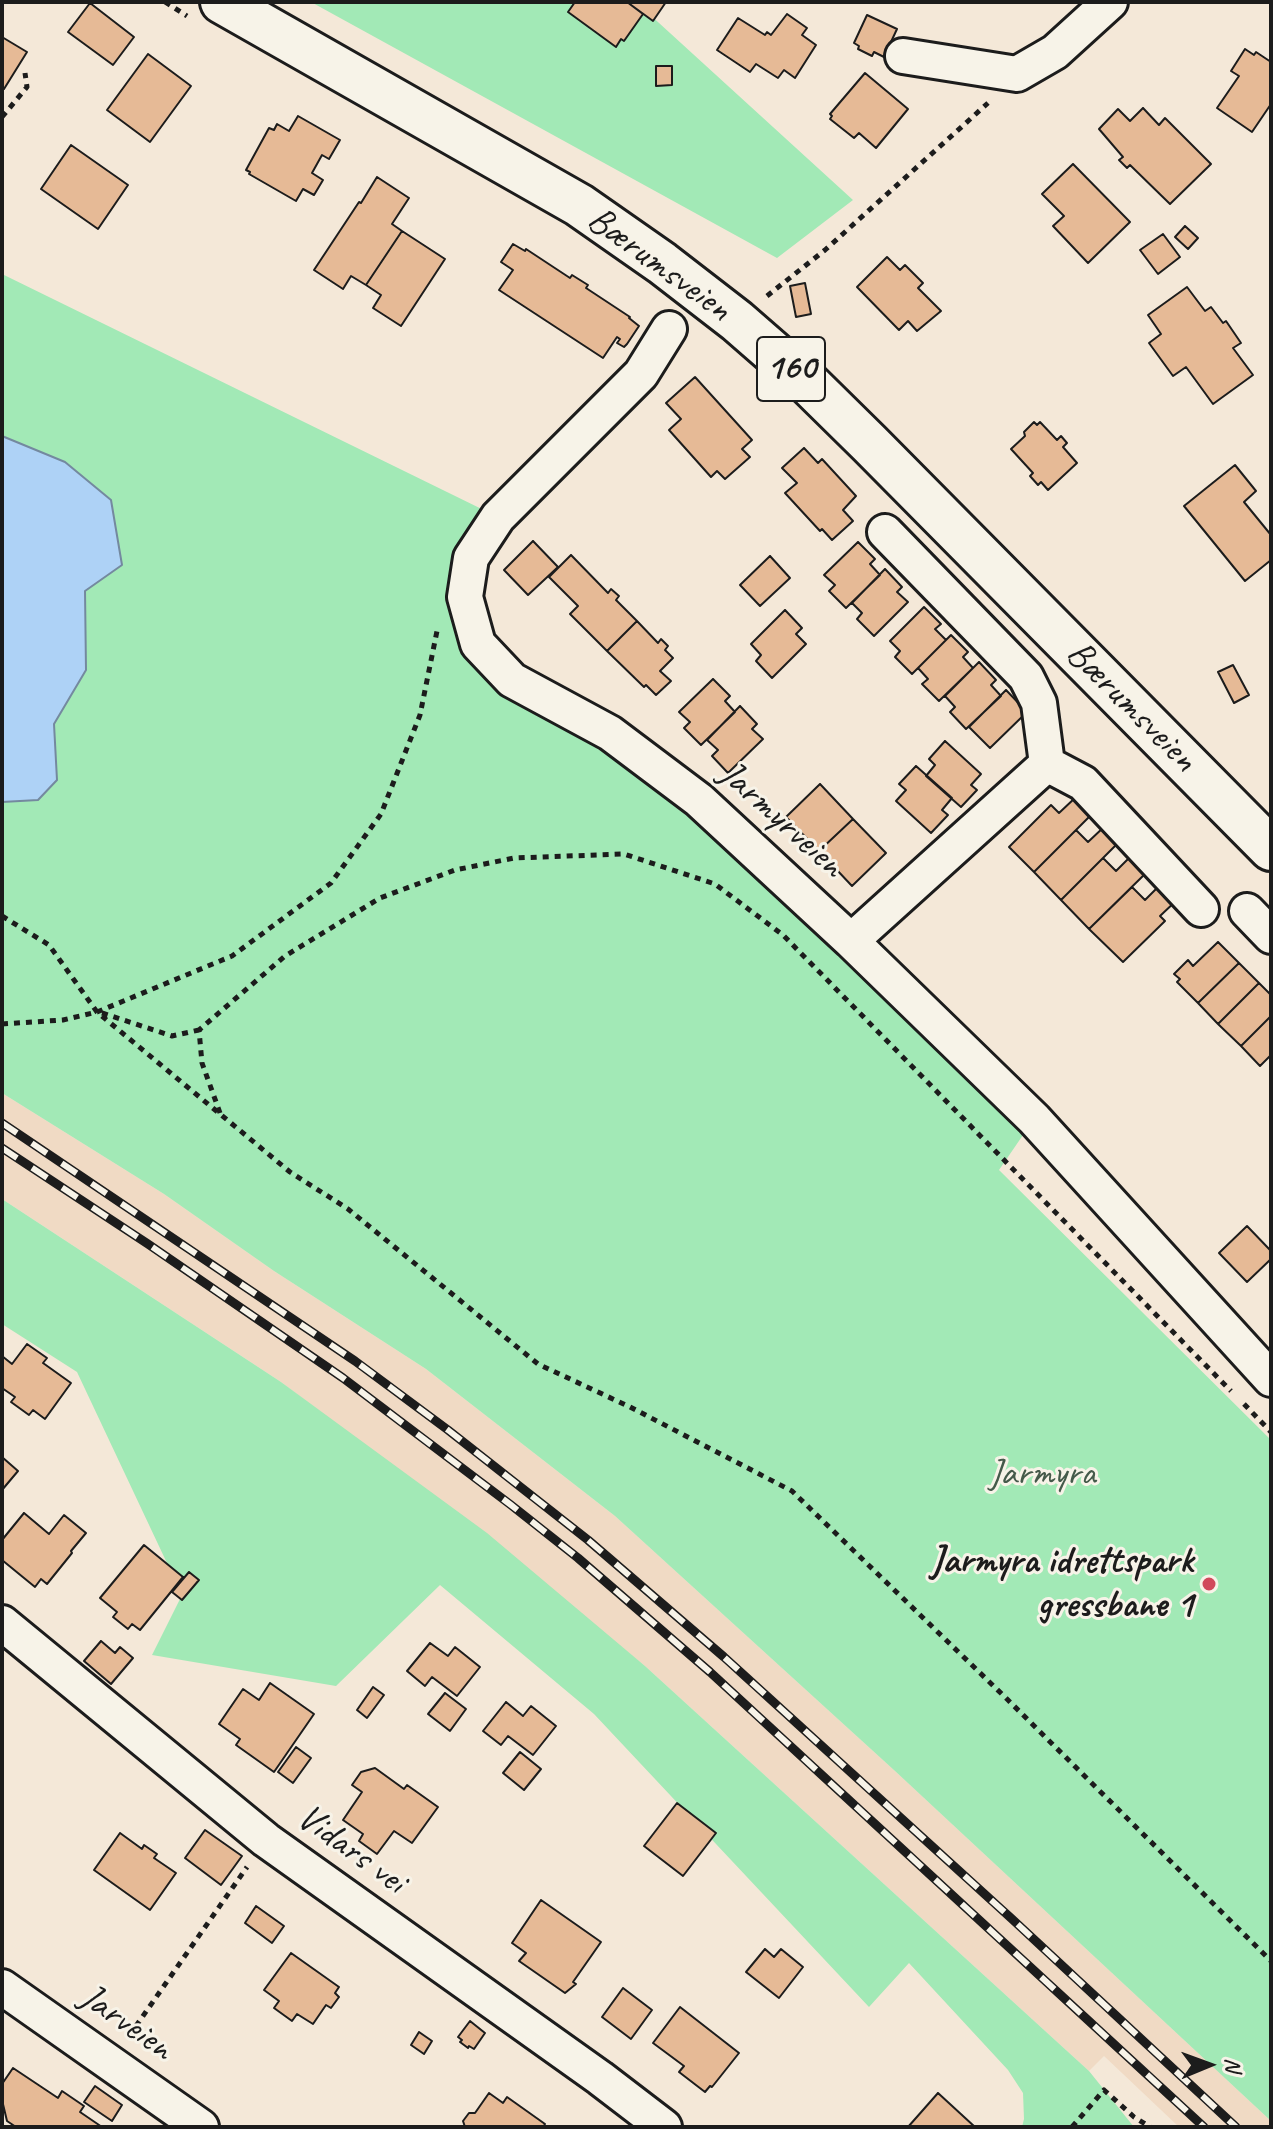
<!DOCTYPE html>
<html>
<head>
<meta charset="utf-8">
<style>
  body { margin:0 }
  #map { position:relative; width:1273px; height:2129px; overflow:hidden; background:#f4e8d8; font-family:Caveat,sans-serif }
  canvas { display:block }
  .frame { position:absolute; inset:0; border:4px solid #1c1c1c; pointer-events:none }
  .north { position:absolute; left:1169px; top:2025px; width:80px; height:80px; -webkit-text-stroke:6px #f7f3e8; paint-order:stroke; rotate:89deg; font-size:22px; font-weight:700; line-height:32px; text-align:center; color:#1c1c1c }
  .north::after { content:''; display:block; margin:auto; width:28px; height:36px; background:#1c1c1c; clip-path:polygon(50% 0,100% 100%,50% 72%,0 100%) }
</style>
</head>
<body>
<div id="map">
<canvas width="1273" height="2129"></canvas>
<div class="frame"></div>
<div class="north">N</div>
</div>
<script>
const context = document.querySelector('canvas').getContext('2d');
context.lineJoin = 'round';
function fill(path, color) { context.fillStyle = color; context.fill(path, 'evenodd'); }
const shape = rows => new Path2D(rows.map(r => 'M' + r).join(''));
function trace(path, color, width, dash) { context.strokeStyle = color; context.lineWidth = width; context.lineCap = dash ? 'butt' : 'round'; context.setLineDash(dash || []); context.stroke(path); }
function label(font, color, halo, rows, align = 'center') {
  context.font = font + ' Caveat,sans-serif'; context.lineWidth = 6; context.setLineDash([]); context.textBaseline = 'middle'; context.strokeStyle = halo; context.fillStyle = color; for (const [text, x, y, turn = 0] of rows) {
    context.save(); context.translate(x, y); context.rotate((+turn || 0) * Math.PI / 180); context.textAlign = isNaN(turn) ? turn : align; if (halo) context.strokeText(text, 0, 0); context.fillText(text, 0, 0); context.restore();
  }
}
const built = shape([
  [2,1093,164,1194,274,1271,426,1369,615,1516,895,1771,1271,2121,1271,2127,1179,2127,1104,2056,1089,2071,645,1666,377,1455,281,1382,2,1199]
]);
const green = shape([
  [311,2,636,2,853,200,777,258],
  [2,274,498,517,465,597,479,644,610,733,1034,1119,999,1170,1271,1440,1271,2121,895,1771,615,1516,426,1369,274,1271,164,1194,2,1093,2,802,38,800,57,780,54,724,86,670,85,590,65,462,2,436],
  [2,1199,281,1382,487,1533,645,1666,1089,2071,1134,2127,1022,2127,1024,2119,1023,2093,1008,2070,909,1963,869,2007,594,1714,440,1585,336,1686,152,1655,182,1595,77,1372,2,1324]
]);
const water = shape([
  [2,436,65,462,111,500,122,565,85,591,86,670,54,724,57,780,38,800,2,802,2,436]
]);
const building = shape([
  [575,2,627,2,643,14,624,41,621,39,616,47,568,12,575,2],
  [627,2,666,2,653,21,627,2],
  [90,3,134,37,113,65,68,32,90,3],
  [787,14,807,28,802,35,816,45,795,78,784,70,778,78,756,64,750,72,717,50,738,18,765,35,767,32,771,35,787,14],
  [867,15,897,29,884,57,874,52,872,56,858,49,859,46,854,43,867,15],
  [2,37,27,52,4,89,2,87,2,37],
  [1245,49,1254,55,1256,52,1271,62,1271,104,1252,132,1217,108,1239,76,1231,71,1245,49],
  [148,54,191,86,150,142,107,110,148,54],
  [656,66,672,66,672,85,656,86,656,66],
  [865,73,908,109,876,148,859,133,854,138,830,119,832,116,830,114,865,73],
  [1143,108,1159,125,1165,118,1211,164,1170,204,1130,165,1127,168,1119,160,1123,157,1099,129,1118,109,1130,121,1143,108],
  [298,116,340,140,329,159,322,155,312,173,323,180,314,195,303,189,296,201,249,174,250,172,246,170,269,128,274,130,277,124,289,131,298,116],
  [71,145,128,185,98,229,41,189,71,145],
  [1073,164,1130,222,1088,263,1053,226,1064,216,1042,194,1073,164],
  [377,177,409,198,392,224,402,231,366,285,351,276,343,289,314,270,359,202,361,203,377,177],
  [1185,226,1198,238,1188,249,1175,237,1185,226],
  [402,231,445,259,401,326,373,308,381,295,366,285,402,231],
  [1163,234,1180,257,1158,274,1140,250,1163,234],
  [513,244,525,251,526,249,570,278,572,275,588,285,586,288,630,317,629,318,639,326,627,344,624,347,617,343,620,339,617,337,603,358,499,290,513,270,501,262,513,244],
  [887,257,900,270,905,265,923,283,918,288,941,311,917,331,908,321,899,330,857,287,887,257],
  [805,283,811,314,796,317,790,286,805,283],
  [1187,287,1205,311,1211,307,1223,323,1226,321,1241,343,1233,348,1253,375,1213,404,1186,367,1173,376,1149,343,1161,334,1148,315,1187,287],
  [695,377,752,440,742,449,750,457,725,479,717,471,711,477,669,430,681,419,666,403,695,377],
  [1034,422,1037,425,1040,422,1057,440,1061,436,1067,443,1063,447,1077,463,1048,490,1041,482,1038,485,1030,476,1033,473,1011,449,1025,436,1024,432,1034,422],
  [804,448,818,463,822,459,856,496,843,510,853,521,832,540,822,529,820,531,785,493,797,483,782,468,804,448],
  [1235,465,1256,491,1244,502,1271,535,1271,560,1245,581,1184,506,1235,465],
  [533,541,558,567,528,595,504,570,533,541],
  [858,542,875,559,870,564,880,575,846,608,829,591,835,585,824,575,858,542],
  [571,555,608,593,611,589,619,596,616,600,637,621,607,651,570,614,578,606,549,577,571,555],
  [770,556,790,578,760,606,740,585,770,556],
  [885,569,902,587,897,592,908,602,874,636,857,619,862,613,852,603,885,569],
  [924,607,941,624,935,629,946,640,912,674,895,657,900,651,890,641,924,607],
  [785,610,802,628,796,634,806,644,772,678,756,661,761,655,751,644,785,610],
  [637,621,658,643,661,639,668,646,665,650,673,658,660,671,671,681,656,695,646,685,644,687,607,651,637,621],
  [951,635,968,652,963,657,973,668,939,701,922,684,928,679,918,668,951,635],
  [979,662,996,680,991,685,1001,696,966,729,950,712,955,707,945,696,979,662],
  [1233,665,1249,695,1234,703,1218,672,1233,665],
  [713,679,730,696,725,701,735,712,701,745,684,728,690,722,679,712,713,679],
  [1006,690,1027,712,990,748,969,727,1006,690],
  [740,706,757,724,752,729,763,739,728,773,712,756,718,750,707,740,740,706],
  [945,741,981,774,971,785,977,790,961,807,926,776,935,765,929,759,945,741],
  [916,766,952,798,942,810,948,815,931,833,896,801,906,790,899,784,916,766],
  [820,784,853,819,819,851,786,817,820,784],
  [1076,797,1093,813,1034,872,1009,847,1051,805,1059,813,1076,797],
  [853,819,886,853,852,886,819,851,853,819],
  [1105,826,1120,841,1061,900,1034,872,1076,830,1088,842,1105,826],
  [1133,854,1149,870,1089,929,1061,900,1103,858,1116,871,1133,854],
  [1162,883,1178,899,1160,916,1165,921,1123,962,1089,929,1132,887,1145,900,1162,883],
  [1218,942,1239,963,1198,1003,1177,982,1180,979,1174,974,1188,960,1193,966,1218,942],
  [1239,963,1259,983,1218,1024,1198,1003,1239,963],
  [1259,983,1271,995,1271,1016,1241,1046,1218,1024,1259,983],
  [1271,1016,1271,1055,1260,1066,1241,1046,1271,1016],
  [1247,1226,1271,1251,1271,1259,1247,1282,1219,1253,1247,1226],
  [27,1344,47,1358,43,1363,71,1383,45,1419,33,1410,29,1415,11,1402,15,1397,2,1388,2,1356,12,1364,27,1344],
  [2,1457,18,1471,2,1490,2,1457],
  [24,1513,49,1534,64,1515,86,1533,71,1551,72,1553,47,1584,41,1579,35,1587,2,1560,2,1540,24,1513],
  [144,1545,183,1577,140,1630,132,1624,128,1629,113,1617,117,1612,100,1598,144,1545],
  [189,1572,199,1580,182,1600,172,1592,189,1572],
  [101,1641,115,1653,120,1647,133,1658,111,1684,84,1661,101,1641],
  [430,1643,448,1656,455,1647,480,1667,457,1696,432,1677,425,1686,407,1671,430,1643],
  [270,1683,314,1714,274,1772,236,1745,240,1739,219,1724,243,1689,259,1700,270,1683],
  [373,1687,384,1695,367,1718,357,1710,373,1687],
  [445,1693,466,1709,450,1731,428,1714,445,1693],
  [506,1702,523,1716,531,1706,556,1726,533,1755,508,1736,501,1745,483,1731,506,1702],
  [296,1747,311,1758,293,1783,278,1772,296,1747],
  [520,1752,541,1769,524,1790,503,1773,520,1752],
  [375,1768,404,1789,407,1785,438,1807,412,1843,394,1831,377,1854,359,1841,363,1834,343,1820,362,1792,352,1785,361,1772,375,1768],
  [677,1803,716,1833,683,1876,644,1846,677,1803],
  [205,1830,242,1856,221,1885,185,1858,205,1830],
  [120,1833,142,1849,144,1845,157,1854,154,1858,176,1873,150,1910,94,1870,120,1833],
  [541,1900,601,1942,573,1982,576,1984,565,1993,519,1961,526,1953,512,1943,541,1900],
  [256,1906,284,1926,272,1943,245,1923,256,1906],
  [765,1949,774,1957,781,1949,803,1967,779,1998,746,1972,765,1949],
  [291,1953,339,1987,335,1993,339,1997,331,2008,326,2005,313,2024,297,2014,292,2021,274,2008,279,2001,264,1990,291,1953],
  [623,1988,652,2010,631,2039,602,2017,623,1988],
  [680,2007,739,2053,712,2087,710,2086,705,2092,679,2072,684,2066,653,2043,680,2007],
  [470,2021,485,2033,474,2049,469,2046,468,2048,460,2042,462,2040,458,2037,470,2021],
  [419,2032,432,2041,424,2054,411,2045,419,2032],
  [13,2068,58,2098,62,2091,84,2106,80,2112,102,2127,16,2127,7,2121,2,2100,2,2084,13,2068],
  [95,2086,122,2105,112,2121,84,2102,95,2086],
  [489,2093,503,2103,507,2097,545,2124,543,2127,465,2127,463,2121,469,2113,475,2113,489,2093],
  [938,2093,975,2127,908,2127,938,2093]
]);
const path = shape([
  [165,2,187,16],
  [2,117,27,87,25,73],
  [767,296,825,250,988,103],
  [2,916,49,945,97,1012,290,1172,348,1209,538,1364,630,1407,792,1491,1007,1699,1271,1961],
  [102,1013,172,1036,199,1030],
  [2,1024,63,1020,97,1012,232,956,331,883,381,814,420,715,437,631],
  [220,1113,202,1063,199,1030,285,956,380,898,455,870,514,858,624,854,715,884,783,935,1231,1391],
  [1244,1404,1271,1432],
  [129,2036,247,1867],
  [1072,2127,1104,2090,1134,2117,1150,2127]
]);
const minor = shape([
  [903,56,1017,74,1055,52,1110,2],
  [669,329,641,374,498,517,471,558,465,597,478,644,512,680,610,733,699,800,851,941,1034,1119,1271,1379],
  [885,532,1026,677,1039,703,1047,764],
  [1247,911,1271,936],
  [851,941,1047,764,1083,783,1201,909],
  [2,1623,266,1840,600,2078,664,2127],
  [2,1987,201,2127]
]);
const major = shape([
  [222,2,579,205,662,263,737,321,807,382,870,444,1271,849]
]);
const rail = shape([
  [2,1123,355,1361,448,1430,588,1540,724,1657,1012,1919,1236,2127],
  [2,1148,148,1244,343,1378,511,1505,578,1558,710,1672,1204,2127]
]);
const markers = [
  [1209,1584,8,"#d1495b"]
];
const shields = [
  [791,369,68]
];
const shieldNames = [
  ["160",791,369]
];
const streetNames = [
  ["Bærumsveien",659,265,36],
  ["Bærumsveien",1131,707,45],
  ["Jarmyrveien",781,820,42],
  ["Vidars vei",351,1850,36],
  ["Jarveien",126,2023,35]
];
const parkNames = [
  ["Jarmyra",1042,1474]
];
const poiNames = [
  ["Jarmyra idrettspark",1193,1562],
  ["gressbane 1",1193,1606]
];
fill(built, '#f0dac4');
fill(green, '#a2e9b6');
fill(water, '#aed2f6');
trace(water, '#74899f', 2);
fill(building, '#e6ba96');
trace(building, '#1c1c1c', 2);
trace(minor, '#1c1c1c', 40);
trace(major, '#1c1c1c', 48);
trace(path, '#1c1c1c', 5, [6, 6]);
trace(minor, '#f7f3e8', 34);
trace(major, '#f7f3e8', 42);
trace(rail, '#1c1c1c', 9);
trace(rail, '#f7f3e8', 6, [18]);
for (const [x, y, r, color] of markers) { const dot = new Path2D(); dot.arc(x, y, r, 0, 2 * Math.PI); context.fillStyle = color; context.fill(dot); trace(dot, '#f7f3e8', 3); }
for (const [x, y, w] of shields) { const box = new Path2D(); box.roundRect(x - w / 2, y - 32, w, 64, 6); context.fillStyle = '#f7f3e8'; context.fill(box); trace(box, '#1c1c1c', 2); }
label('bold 36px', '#1c1c1c', null, shieldNames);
label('38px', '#1c1c1c', '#f7f3e8', streetNames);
label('38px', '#445a4a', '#f7f3e8', parkNames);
label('bold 38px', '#1c1c1c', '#f7f3e8', poiNames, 'right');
</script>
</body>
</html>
